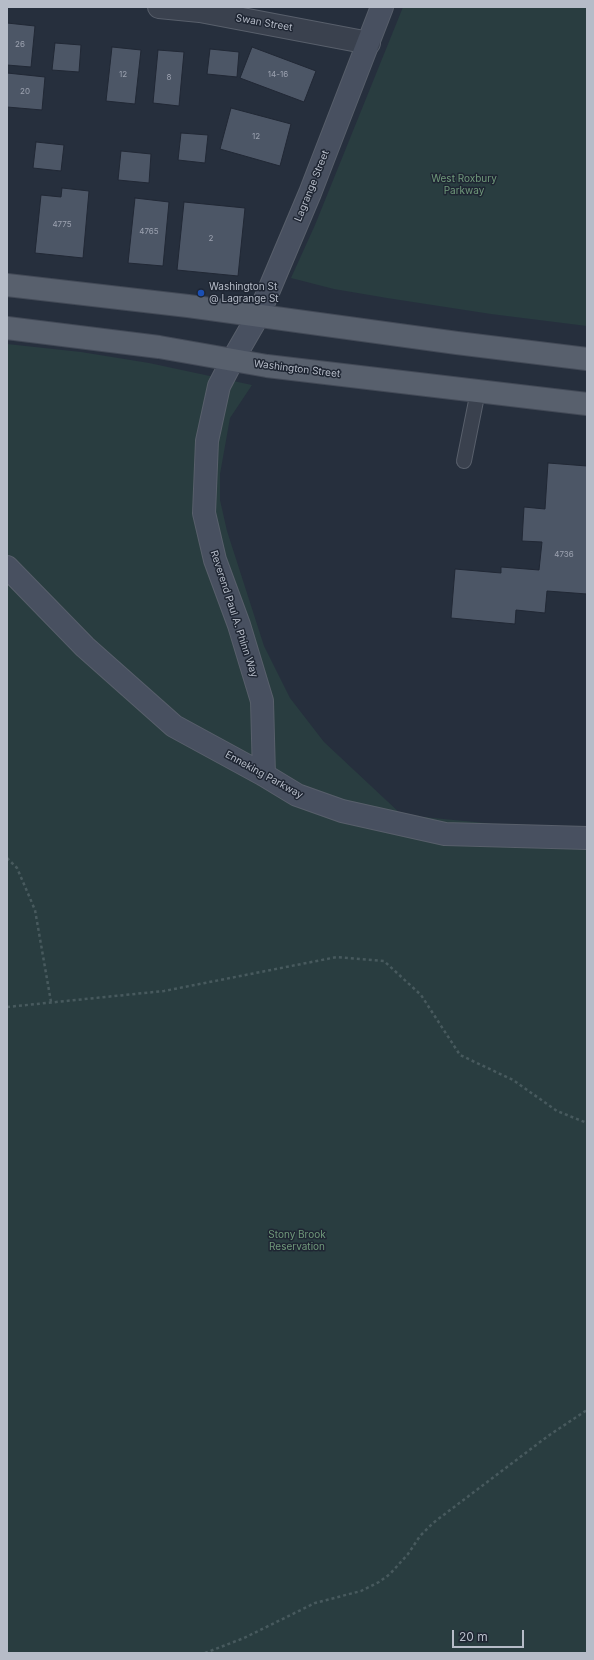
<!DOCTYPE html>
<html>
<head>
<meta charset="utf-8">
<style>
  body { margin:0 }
  #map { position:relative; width:594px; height:1660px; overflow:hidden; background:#262f3d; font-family:Inter,sans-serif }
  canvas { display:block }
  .frame { position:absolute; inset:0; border:8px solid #b6bcc8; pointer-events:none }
  .scale { position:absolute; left:452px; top:1630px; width:72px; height:18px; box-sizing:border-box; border:2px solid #b6bcc8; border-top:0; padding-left:5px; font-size:12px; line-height:14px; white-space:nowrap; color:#b6bcc8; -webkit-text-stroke:3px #1f2633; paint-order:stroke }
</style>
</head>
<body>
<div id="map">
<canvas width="594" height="1660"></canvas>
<div class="frame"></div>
<div class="scale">20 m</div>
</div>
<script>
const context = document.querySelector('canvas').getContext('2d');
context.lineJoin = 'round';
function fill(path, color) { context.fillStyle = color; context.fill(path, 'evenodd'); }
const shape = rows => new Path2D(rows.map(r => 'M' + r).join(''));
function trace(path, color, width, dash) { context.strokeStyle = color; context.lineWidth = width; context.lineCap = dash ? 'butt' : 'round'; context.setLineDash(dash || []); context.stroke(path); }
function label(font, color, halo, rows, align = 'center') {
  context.font = font + ' Inter,sans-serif'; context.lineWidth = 3; context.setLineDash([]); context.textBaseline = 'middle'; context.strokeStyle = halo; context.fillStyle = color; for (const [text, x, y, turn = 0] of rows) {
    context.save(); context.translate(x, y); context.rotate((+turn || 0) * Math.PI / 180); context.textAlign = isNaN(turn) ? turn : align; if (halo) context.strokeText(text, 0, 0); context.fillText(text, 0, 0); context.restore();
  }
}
const green = shape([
  [403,7,587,7,587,326,491,314,387,298,334,289,291,278,315,225],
  [7,344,81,352,149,363,252,385,230,418,220,474,220,500,227,531,264,646,290,698,324,742,402,815,537,828,587,827,587,1653,7,1653]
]);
const building = shape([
  [7,23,35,26,31,67,7,65,7,23],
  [55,43,81,45,79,72,52,70,55,43],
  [112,47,141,50,135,104,106,101,112,47],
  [252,47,316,71,304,102,240,78,252,47],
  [210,49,239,52,237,77,207,74,210,49],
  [158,50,184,52,179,106,153,103,158,50],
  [7,73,45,77,42,110,7,107,7,73],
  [231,108,291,124,280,166,220,149,231,108],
  [181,133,208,135,205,163,178,160,181,133],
  [36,142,64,145,61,171,33,168,36,142],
  [121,151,151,154,149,183,118,180,121,151],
  [62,188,89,191,83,258,35,253,41,195,61,197,62,188],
  [135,198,169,202,163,266,128,263,135,198],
  [184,202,245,208,238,276,177,270,184,202],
  [548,463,587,466,587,594,547,591,545,613,516,610,515,624,451,618,455,569,501,573,501,567,539,570,542,542,522,541,524,507,545,509,548,463]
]);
const path = shape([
  [7,858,17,868,35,910,51,1002],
  [7,1007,164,991,337,957,384,961,421,995,460,1055,513,1080,557,1111,587,1123],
  [205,1653,244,1638,315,1603,361,1591,379,1582,390,1574,408,1554,420,1536,433,1523,548,1436,587,1410]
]);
const lane = shape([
  [464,461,478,391]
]);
const street = shape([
  [159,7,200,11,369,43]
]);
const secondary = shape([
  [7,567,85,647,174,726,264,775,297,795,342,811,445,834,587,838],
  [264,775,262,701,239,625,215,560,204,513,207,441,219,386,232,361,258,316,310,193,382,7]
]);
const primary = shape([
  [7,285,188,306,457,343,587,359],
  [7,328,159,347,267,366,587,404]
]);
const markers = [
  [201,293,4,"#1a4fb4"]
];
const numberNames = [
  ["26",20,45],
  ["12",123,75],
  ["14-16",278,75],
  ["8",169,78],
  ["20",25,92],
  ["12",256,137],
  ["4775",62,225],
  ["4765",149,232],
  ["2",211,239],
  ["4736",564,555]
];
const streetNames = [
  ["Swan Street",264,23,10],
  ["Lagrange Street",312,186,-68],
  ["Washington Street",297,369,7],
  ["Reverend Paul A. Phinn Way",234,614,72],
  ["Enneking Parkway",264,775,29]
];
const parkNames = [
  ["West Roxbury",464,179],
  ["Parkway",464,191],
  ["Stony Brook",297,1235],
  ["Reservation",297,1247]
];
const poiNames = [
  ["Washington St",209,287],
  ["@ Lagrange St",209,299]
];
fill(green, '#293d40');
fill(building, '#4c5666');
trace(building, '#212835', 1);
trace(lane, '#585f6b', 16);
trace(street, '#585f6b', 24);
trace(secondary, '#585f6b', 24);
trace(primary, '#434a57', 24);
trace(path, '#485a5e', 2.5, [3, 3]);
trace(lane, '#3a414e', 14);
trace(street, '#3a414e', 22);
trace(secondary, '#485060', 22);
trace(primary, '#58606d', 22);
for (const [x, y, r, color] of markers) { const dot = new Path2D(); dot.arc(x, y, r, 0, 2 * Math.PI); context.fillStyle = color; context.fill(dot); trace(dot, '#1f2633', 1.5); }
label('8px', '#9ca2b0', null, numberNames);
label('10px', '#b6bcc8', '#1f2633', streetNames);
label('10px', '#6f987a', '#1f2633', parkNames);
label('10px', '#b6bcc8', '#1f2633', poiNames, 'left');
</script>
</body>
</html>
